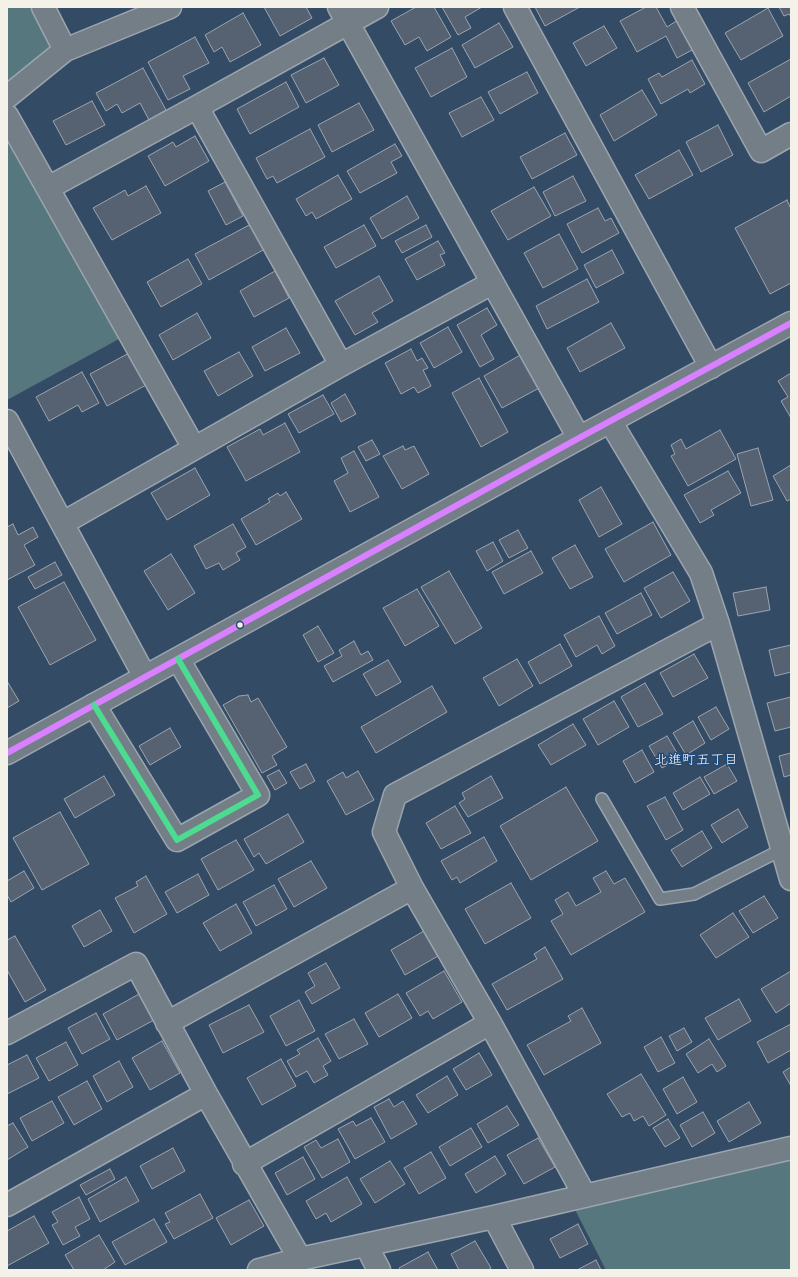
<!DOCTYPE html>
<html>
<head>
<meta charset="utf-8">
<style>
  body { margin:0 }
  #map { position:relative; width:798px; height:1277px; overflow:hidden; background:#344b65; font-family:Dekko,sans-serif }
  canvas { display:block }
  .frame { position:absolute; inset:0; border:8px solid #f4f1e8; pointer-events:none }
</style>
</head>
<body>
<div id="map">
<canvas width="798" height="1277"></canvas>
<div class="frame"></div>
</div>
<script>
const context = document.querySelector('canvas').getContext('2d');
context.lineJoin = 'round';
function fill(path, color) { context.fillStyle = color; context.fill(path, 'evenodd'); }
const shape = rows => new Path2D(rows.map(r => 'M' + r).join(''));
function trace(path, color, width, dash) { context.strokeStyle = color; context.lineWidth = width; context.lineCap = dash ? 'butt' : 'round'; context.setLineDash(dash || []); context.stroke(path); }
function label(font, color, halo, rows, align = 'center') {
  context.font = font + ' Dekko,"Klee One",sans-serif'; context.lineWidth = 3; context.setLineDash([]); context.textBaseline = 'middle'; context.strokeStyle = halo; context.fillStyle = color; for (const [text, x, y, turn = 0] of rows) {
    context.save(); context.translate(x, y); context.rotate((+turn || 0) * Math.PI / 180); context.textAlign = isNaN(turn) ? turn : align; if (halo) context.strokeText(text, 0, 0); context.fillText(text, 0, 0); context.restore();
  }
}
const green = shape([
  [7,7,43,7,65,50,7,97],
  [7,116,130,333,7,400],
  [791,1148,791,1270,606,1270,570,1200]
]);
const building = shape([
  [264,7,306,7,312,18,280,36,264,7],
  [416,7,434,7,451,37,427,51,419,37,405,45,391,21,416,7],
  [442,7,482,7,465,17,471,28,458,35,442,7],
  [535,7,580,7,545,26,535,7],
  [646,7,656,7,667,27,678,20,694,49,677,58,666,36,637,52,620,21,646,7],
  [779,7,791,7,791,17,789,14,784,16,779,7],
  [768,8,783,36,741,60,725,33,768,8],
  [243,13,261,45,230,62,222,47,214,52,205,35,243,13],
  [499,23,513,47,475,68,462,45,499,23],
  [604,26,617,48,586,66,573,43,604,26],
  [195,37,209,63,183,76,190,89,168,100,148,62,195,37],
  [452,48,467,77,431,97,415,68,452,48],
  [324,58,339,85,306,103,291,75,324,58],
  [791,59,791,96,764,112,748,83,791,59],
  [692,60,705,84,690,93,688,89,661,104,648,79,659,73,662,77,692,60],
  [143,68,166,110,149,120,140,103,122,113,117,104,106,111,96,93,143,68],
  [527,72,538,93,500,114,488,92,527,72],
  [286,82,299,107,250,134,237,109,286,82],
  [642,90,657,115,614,141,600,115,642,90],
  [481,97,494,120,462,137,449,113,481,97],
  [92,101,105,125,66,145,53,121,92,101],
  [359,103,374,130,332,152,318,125,359,103],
  [718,125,733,155,701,172,686,142,718,125],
  [310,129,325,157,277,183,273,176,267,179,256,158,310,129],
  [565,133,577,155,532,179,520,157,565,133],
  [195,136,209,161,165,186,148,156,173,142,176,147,195,136],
  [395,144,402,156,391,162,397,173,360,193,347,171,395,144],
  [679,150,693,175,649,199,635,175,679,150],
  [338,175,352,199,316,219,312,212,306,216,296,199,338,175],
  [573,176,586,201,555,216,543,192,573,176],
  [225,182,243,216,226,225,208,191,225,182],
  [146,186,161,213,112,240,93,208,125,190,128,196,146,186],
  [534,187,551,216,508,240,491,211,534,187],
  [407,196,419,218,382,239,370,218,407,196],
  [787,200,791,209,791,283,770,294,735,228,787,200],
  [598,208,605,221,611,218,619,233,582,253,567,224,598,208],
  [251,224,265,249,209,280,195,254,251,224],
  [364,225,376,246,336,268,324,247,364,225],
  [426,225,432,237,402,253,395,241,426,225],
  [559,234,578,269,543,288,524,253,559,234],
  [438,241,445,253,440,255,445,265,417,280,405,259,438,241],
  [612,250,624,273,596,288,584,265,612,250],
  [188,259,202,284,161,307,147,282,188,259],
  [275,271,289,298,254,317,240,291,275,271],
  [379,276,393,301,372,313,378,322,355,335,335,301,379,276],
  [587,279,599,302,547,329,536,306,587,279],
  [487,308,497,325,481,335,494,359,480,367,457,325,487,308],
  [197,313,211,338,173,360,159,335,197,313],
  [611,323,625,348,580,372,567,348,611,323],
  [448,327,462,352,434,368,420,343,448,327],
  [286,328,300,353,265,371,252,347,286,328],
  [411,349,417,361,422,358,428,368,423,370,431,386,418,393,414,387,401,394,385,363,411,349],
  [131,352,148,384,107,406,90,374,131,352],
  [239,352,253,376,218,396,204,371,239,352],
  [522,354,541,387,502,408,484,376,522,354],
  [82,372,99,403,82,412,78,405,49,421,36,397,82,372],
  [791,373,791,418,781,401,788,397,778,381,791,373],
  [479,378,508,432,481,447,452,393,479,378],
  [345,394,356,414,341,422,331,403,345,394],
  [323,395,334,414,299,433,288,414,323,395],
  [285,423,300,452,246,481,227,447,260,429,263,435,285,423],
  [720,430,736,459,688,486,671,456,675,454,671,445,681,439,686,449,720,430],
  [372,440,380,454,366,461,358,447,372,440],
  [403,446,405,450,414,446,429,474,402,489,383,456,403,446],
  [758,448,773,500,751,506,737,454,758,448],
  [354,451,379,497,350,512,334,481,348,473,341,458,354,451],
  [791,465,791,499,787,501,773,476,791,465],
  [195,468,210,495,167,520,151,493,195,468],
  [728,471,741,493,711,510,714,515,700,523,684,495,728,471],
  [601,487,622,524,599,537,579,500,601,487],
  [286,492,302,519,256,545,241,519,270,502,268,499,278,493,280,496,286,492],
  [653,522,671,555,624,582,605,549,653,522],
  [13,524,18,535,33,527,38,537,24,545,35,565,7,580,7,527,13,524],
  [233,524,246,547,236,553,240,560,223,570,219,563,206,569,194,546,233,524],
  [518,530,528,548,509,558,499,540,518,530],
  [493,542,503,561,487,571,476,551,493,542],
  [575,545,593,577,570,589,552,558,575,545],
  [531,551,543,573,504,594,492,572,531,551],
  [171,554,195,593,168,610,144,571,171,554],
  [55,562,62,575,35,589,28,577,55,562],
  [449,571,482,628,455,644,421,587,449,571],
  [673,572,690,601,661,618,644,588,673,572],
  [64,582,96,640,50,665,18,607,64,582],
  [766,587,770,610,738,616,733,593,766,587],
  [417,589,439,626,405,646,383,608,417,589],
  [641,593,652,615,617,634,605,613,641,593],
  [599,616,615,646,602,654,597,645,576,657,564,635,599,616],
  [318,626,334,653,318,662,303,635,318,626],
  [354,641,361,655,368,651,373,660,333,682,324,666,342,656,339,650,354,641],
  [560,644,572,666,540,684,528,662,560,644],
  [791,645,791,672,775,676,769,650,791,645],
  [694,654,708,678,673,697,660,673,694,654],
  [517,659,533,686,499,706,483,678,517,659],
  [388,660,401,682,376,696,363,674,388,660],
  [7,681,19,701,7,708,7,681],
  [645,683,663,714,638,727,621,697,645,683],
  [432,686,447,712,376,753,361,727,432,686],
  [248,695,251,702,258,698,287,747,272,756,277,765,262,773,223,705,239,696,248,695],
  [791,697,791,727,775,731,767,703,791,697],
  [614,701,629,727,598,745,583,719,614,701],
  [716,707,729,729,711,740,698,717,716,707],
  [693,721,705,743,686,755,673,733,693,721],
  [573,724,586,745,551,765,538,745,573,724],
  [170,728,181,747,150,765,139,746,170,728],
  [667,736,680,758,662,768,649,746,667,736],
  [642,750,654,772,635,783,623,761,642,750],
  [791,753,791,775,784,777,779,756,791,753],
  [306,764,315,781,300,789,290,772,306,764],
  [727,764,737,781,714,794,704,777,727,764],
  [279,770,287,783,275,790,267,776,279,770],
  [358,771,374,800,346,815,327,781,343,772,346,778,358,771],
  [104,776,115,795,75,818,64,799,104,776],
  [491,776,503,798,468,817,459,803,465,799,462,793,491,776],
  [700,777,710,794,683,810,673,793,700,777],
  [566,787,598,841,531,880,500,826,566,787],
  [665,797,683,830,666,840,647,806,665,797],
  [455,806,471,833,441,849,426,823,455,806],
  [738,809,748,827,722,843,711,825,738,809],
  [60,812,89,864,42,890,13,838,60,812],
  [288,814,304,842,266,864,259,853,254,857,244,839,288,814],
  [702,831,712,848,682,867,671,850,702,831],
  [484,837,497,861,460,883,457,877,452,880,441,861,484,837],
  [236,840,254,870,218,890,201,859,236,840],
  [311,861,327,888,294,907,278,879,311,861],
  [24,871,34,888,11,902,7,895,7,881,24,871],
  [606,871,614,884,625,878,645,912,571,955,551,921,563,914,555,900,568,892,576,906,601,892,593,878,606,871],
  [198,874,209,895,177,913,165,892,198,874],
  [146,876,167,914,134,933,115,898,138,886,136,882,146,876],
  [511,883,531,918,485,944,465,909,511,883],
  [274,885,287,909,256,926,243,902,274,885],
  [764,896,778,918,753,933,739,911,764,896],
  [236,904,252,933,220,951,203,923,236,904],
  [100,910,112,931,84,947,72,926,100,910],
  [733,913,749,937,716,958,700,935,733,913],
  [424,931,438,956,405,975,391,950,424,931],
  [15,936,46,990,25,1002,7,970,7,940,15,936],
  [545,947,563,979,507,1010,492,984,537,959,534,954,545,947],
  [326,963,340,988,312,1004,305,992,315,986,308,973,326,963],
  [444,971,462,1002,433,1019,428,1011,420,1016,406,993,444,971],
  [791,971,791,1003,776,1013,761,989,791,971],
  [139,994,154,1020,117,1040,103,1014,139,994],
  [398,994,412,1018,379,1037,365,1013,398,994],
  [739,999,751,1021,718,1040,705,1018,739,999],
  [299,1000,315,1031,286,1046,270,1016,299,1000],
  [249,1005,264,1032,223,1053,209,1025,249,1005],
  [582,1008,601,1043,544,1075,527,1045,571,1021,568,1016,582,1008],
  [96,1013,110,1039,82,1054,68,1028,96,1013],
  [354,1019,368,1044,339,1059,325,1034,354,1019],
  [791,1024,791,1050,768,1063,757,1042,791,1024],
  [684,1028,692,1042,677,1051,669,1036,684,1028],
  [661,1037,675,1063,658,1072,644,1047,661,1037],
  [318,1038,331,1061,323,1066,328,1075,314,1083,307,1071,296,1077,287,1061,300,1054,297,1050,318,1038],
  [709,1039,726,1066,717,1072,712,1064,698,1073,686,1054,709,1039],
  [162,1041,180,1073,150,1090,132,1058,162,1041],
  [66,1042,78,1065,49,1081,36,1058,66,1042],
  [479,1053,492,1075,466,1090,453,1069,479,1053],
  [27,1055,39,1078,7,1094,7,1065,27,1055],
  [281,1059,296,1086,262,1105,247,1078,281,1059],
  [119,1061,133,1087,107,1102,93,1076,119,1061],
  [791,1067,791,1086,783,1072,791,1067],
  [641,1074,666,1115,649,1126,643,1116,634,1121,630,1113,622,1117,607,1094,641,1074],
  [447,1076,458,1095,428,1113,416,1095,447,1076],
  [683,1077,697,1102,677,1114,663,1089,683,1077],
  [87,1081,102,1109,74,1125,58,1097,87,1081],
  [389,1099,394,1107,403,1101,417,1124,391,1139,374,1107,389,1099],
  [52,1101,64,1123,32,1141,20,1118,52,1101],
  [749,1102,761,1123,729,1142,717,1121,749,1102],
  [507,1106,519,1125,488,1143,477,1124,507,1106],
  [703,1112,715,1133,692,1147,680,1125,703,1112],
  [371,1118,385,1142,355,1159,338,1129,353,1121,356,1126,371,1118],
  [668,1119,680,1138,665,1147,653,1128,668,1119],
  [13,1123,28,1147,7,1160,7,1126,13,1123],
  [471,1128,482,1147,450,1166,439,1147,471,1128],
  [538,1138,555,1167,524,1184,507,1155,538,1138],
  [338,1139,350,1162,322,1178,304,1147,316,1140,321,1148,338,1139],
  [173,1148,185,1171,152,1189,140,1166,173,1148],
  [431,1152,446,1178,419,1194,404,1168,431,1152],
  [495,1156,506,1174,476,1193,465,1174,495,1156],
  [303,1157,315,1179,287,1195,275,1173,303,1157],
  [390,1161,405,1184,375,1203,360,1179,390,1161],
  [110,1169,115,1179,86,1195,80,1185,110,1169],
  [126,1177,139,1201,100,1222,88,1199,126,1177],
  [347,1177,362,1204,331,1222,326,1213,316,1219,306,1201,347,1177],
  [200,1194,213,1218,174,1239,165,1224,170,1222,165,1213,200,1194],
  [79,1197,90,1219,75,1227,80,1236,63,1245,52,1225,58,1222,52,1212,79,1197],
  [249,1200,264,1226,231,1245,216,1218,249,1200],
  [34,1216,49,1243,7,1266,7,1231,34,1216],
  [154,1219,167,1242,125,1265,112,1242,154,1219],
  [578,1224,588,1244,560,1258,550,1239,578,1224],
  [99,1235,115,1262,103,1270,74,1270,65,1255,99,1235],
  [475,1241,491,1268,488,1270,459,1270,451,1254,475,1241],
  [428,1252,438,1270,400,1270,399,1268,428,1252],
  [596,1260,601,1270,577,1270,596,1260]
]);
const service = shape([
  [602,799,660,899,694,894,783,849]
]);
const minor = shape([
  [43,7,65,50],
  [339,7,579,438],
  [515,7,711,367],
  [682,7,761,151,791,134],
  [7,97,65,50,170,7],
  [197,107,341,365],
  [7,116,194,448],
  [48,188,197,107,377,7],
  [7,421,145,677],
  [610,421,701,573,718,624,791,879],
  [63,523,341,365,492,283],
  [94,705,177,840,258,795,178,659],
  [167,1023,412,888],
  [7,1033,136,964,206,1094,300,1259],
  [244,1164,490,1023],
  [585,1196,490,1023,412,888,384,832,395,795,718,624],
  [7,1205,206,1094],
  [494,1217,522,1270],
  [366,1245,379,1270],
  [259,1270,300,1259,494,1217,791,1148]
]);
const tertiary = shape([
  [7,753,579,438,791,323]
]);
const bus1 = shape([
  [7,753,579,438,791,323]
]);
const bus2 = shape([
  [94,705,177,840,258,795,178,659]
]);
const markers = [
  [240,625,3.5,"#f4f1e8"]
];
const neighbourhoodNames = [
  ["北進町五丁目",696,762]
];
fill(green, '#57777f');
fill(building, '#566272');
trace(building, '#9ba5af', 1);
trace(service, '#9ba5af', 14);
trace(minor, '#9ba5af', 25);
trace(tertiary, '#9ba5af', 25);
trace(service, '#737e87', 11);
trace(minor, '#737e87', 22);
trace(tertiary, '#737e87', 22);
trace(bus1, '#d880ff', 6);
trace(bus2, '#4ddb92', 6);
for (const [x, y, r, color] of markers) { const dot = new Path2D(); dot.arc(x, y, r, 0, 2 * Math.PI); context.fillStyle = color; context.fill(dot); trace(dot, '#1f4a7a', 1.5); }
label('14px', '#f4f1e8', '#1f4a7a', neighbourhoodNames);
</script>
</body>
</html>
